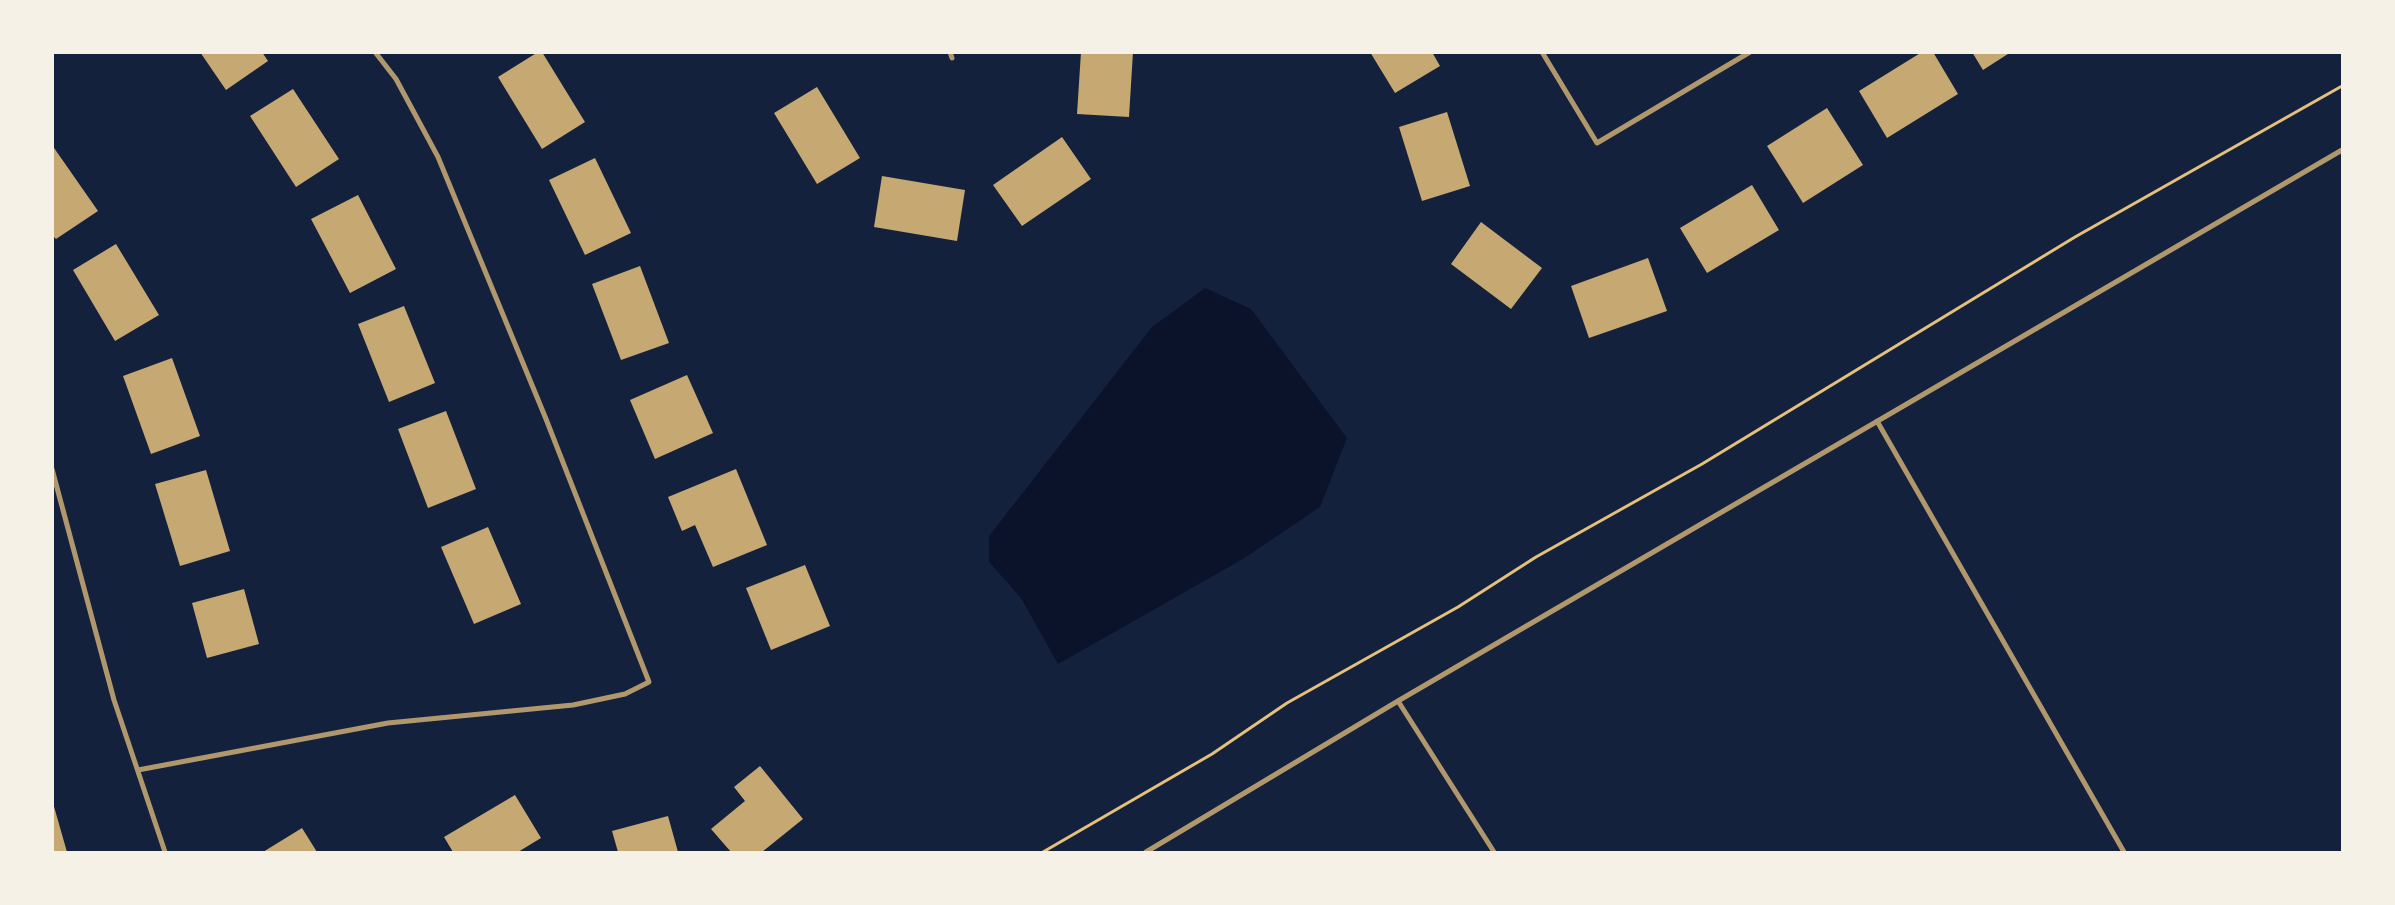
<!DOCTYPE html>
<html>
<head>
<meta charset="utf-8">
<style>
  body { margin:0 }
  #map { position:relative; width:2395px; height:905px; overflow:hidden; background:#14213d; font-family:Quicksand,sans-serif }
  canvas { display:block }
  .frame { position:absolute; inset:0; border:54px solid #f6f1e7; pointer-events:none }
</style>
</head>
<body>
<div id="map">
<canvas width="2395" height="905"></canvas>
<div class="frame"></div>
</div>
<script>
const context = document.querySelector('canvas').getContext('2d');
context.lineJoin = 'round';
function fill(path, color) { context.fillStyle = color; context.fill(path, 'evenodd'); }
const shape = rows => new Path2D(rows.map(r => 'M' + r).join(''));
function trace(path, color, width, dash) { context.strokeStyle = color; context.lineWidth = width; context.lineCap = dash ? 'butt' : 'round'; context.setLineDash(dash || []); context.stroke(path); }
const water = shape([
  [1205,288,1251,309,1347,438,1320,507,1243,559,1058,664,1021,598,989,562,989,536,1152,327]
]);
const building = shape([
  [200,52,262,52,268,61,226,90],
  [538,52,542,52,585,122,542,149,498,77],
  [1081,52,1133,52,1129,117,1077,114],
  [1370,52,1432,52,1440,66,1395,93],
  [1922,52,1933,52,1958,94,1887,138,1859,91],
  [1972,52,2011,52,1983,70],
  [817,87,860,158,817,184,774,113],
  [293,89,339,159,296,187,250,116],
  [1827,108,1863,165,1803,203,1767,146],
  [1447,112,1470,186,1422,201,1399,127],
  [1062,137,1091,179,1022,226,993,185],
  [52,145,98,211,56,239,52,235],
  [595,158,631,233,585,255,549,180],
  [882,176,965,190,957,241,874,227],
  [1752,185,1779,230,1707,273,1680,228],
  [358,195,396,269,350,293,311,219],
  [1481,222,1542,268,1511,309,1451,264],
  [116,244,159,315,115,341,73,270],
  [1648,258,1667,311,1589,338,1571,286],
  [640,266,669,343,621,360,592,284],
  [404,306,435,383,389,402,358,324],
  [172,358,200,436,151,454,123,376],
  [687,375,713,433,655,459,630,400],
  [446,411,476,489,428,508,398,429],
  [736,469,767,545,713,567,695,525,682,531,668,497],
  [206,470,230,551,180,566,155,484],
  [488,527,521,604,474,624,441,547],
  [805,565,830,626,771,650,746,588],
  [244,589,259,644,207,658,192,603],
  [760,766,803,819,762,852,731,852,711,829,745,801,734,787],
  [515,795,541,838,518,852,453,852,444,837],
  [52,803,53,803,67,852,52,852],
  [668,816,678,852,618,852,612,831],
  [302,828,317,852,263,852]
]);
const path = shape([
  [1043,852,1212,754,1287,703,1458,607,1536,557,1702,464,2075,237,2342,86]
]);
const minor = shape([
  [950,52,952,58],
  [1542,52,1597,143,1750,52],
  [1877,421,2124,852],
  [52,469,114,700,165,852],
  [1398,701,1494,852],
  [138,770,388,723,573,705,625,694,649,682,546,419,438,157,396,79,375,52],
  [1146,852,1398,701,2342,150]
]);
fill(water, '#0b132b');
fill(building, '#c6a872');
trace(path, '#e5c07b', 3);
trace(minor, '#b1986c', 5);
</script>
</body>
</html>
